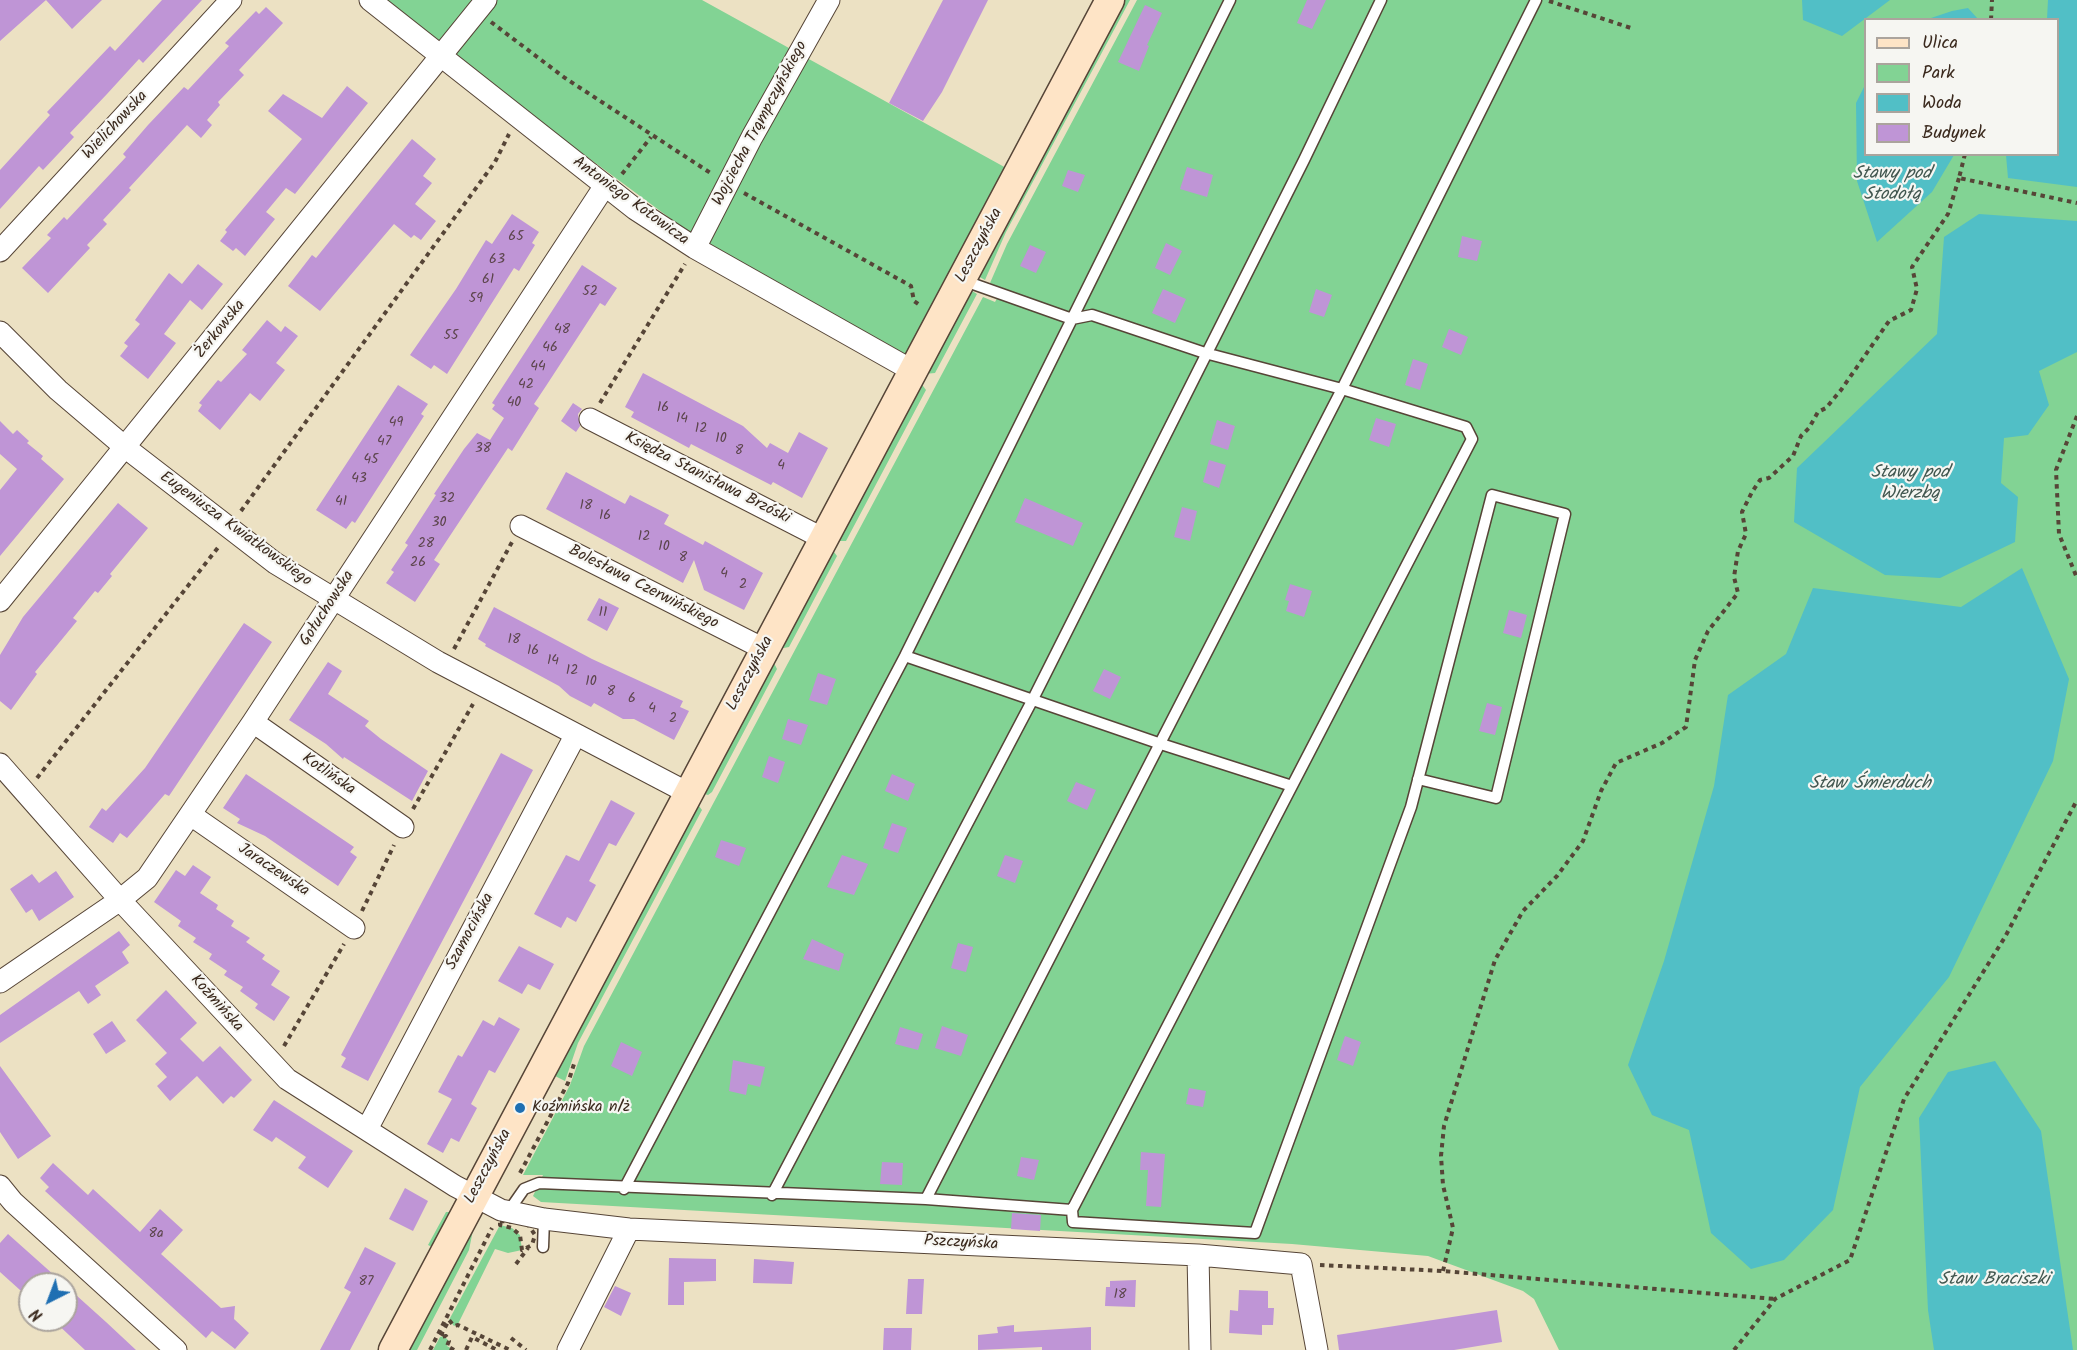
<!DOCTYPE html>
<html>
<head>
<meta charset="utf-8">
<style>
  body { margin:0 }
  #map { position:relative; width:2077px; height:1350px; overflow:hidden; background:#ece1c3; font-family:Kalam,sans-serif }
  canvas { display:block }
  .legend { position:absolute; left:1864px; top:18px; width:195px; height:138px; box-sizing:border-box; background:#f6f6f2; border:2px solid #aba49d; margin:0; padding:8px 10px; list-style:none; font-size:18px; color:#3b2a1e }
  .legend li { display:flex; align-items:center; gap:12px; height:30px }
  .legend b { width:30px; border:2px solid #aba49d }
  .north { position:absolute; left:18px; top:1272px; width:60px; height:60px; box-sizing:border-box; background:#f6f6f2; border:2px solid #aba49d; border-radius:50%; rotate:222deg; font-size:16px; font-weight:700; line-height:24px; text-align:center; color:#3b2a1e }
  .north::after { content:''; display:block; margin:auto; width:21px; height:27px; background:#1f6fb2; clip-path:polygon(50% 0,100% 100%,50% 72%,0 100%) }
</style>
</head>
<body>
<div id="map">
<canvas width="2077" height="1350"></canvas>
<ul class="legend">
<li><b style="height:8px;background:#fee4c6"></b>Ulica</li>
<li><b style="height:16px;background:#82d394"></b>Park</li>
<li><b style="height:16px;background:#51bfc6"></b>Woda</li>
<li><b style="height:16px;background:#bf95d6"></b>Budynek</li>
</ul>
<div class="north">N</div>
</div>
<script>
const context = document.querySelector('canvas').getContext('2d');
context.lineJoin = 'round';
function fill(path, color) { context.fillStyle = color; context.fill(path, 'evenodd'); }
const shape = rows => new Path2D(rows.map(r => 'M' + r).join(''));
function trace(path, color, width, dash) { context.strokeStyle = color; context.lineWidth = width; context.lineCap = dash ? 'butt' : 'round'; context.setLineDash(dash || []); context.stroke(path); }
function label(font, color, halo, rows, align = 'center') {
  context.font = font + ' Kalam,sans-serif'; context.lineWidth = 4.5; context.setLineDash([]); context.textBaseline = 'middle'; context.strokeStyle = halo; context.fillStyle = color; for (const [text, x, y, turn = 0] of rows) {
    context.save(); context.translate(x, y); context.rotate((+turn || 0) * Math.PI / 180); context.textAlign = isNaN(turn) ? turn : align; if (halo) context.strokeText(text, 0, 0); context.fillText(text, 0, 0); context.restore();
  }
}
const green = shape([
  [384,0,702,0,1008,169,905,359,690,233,440,48],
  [1123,0,1130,0,1006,232,985,280,976,275],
  [1137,0,2077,0,2077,1350,1559,1350,1534,1299,1523,1291,1428,1256,1292,1244,541,1202,533,1196,543,1175,523,1175,570,1085,584,1046,983,297,995,302,1002,289,990,283,1007,244],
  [1866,20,2058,20,2058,154,1866,154],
  [969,289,977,294,935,373,924,374],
  [920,382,926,390,846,541,835,541],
  [831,548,837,556,789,647,778,649],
  [772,659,777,669,712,792,708,795,701,793],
  [696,802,702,810,578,1043,565,1081,551,1074],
  [446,1212,450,1212,450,1214,434,1248,428,1245],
  [474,1225,469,1250,417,1350,405,1350],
  [500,1225,512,1228,520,1235,522,1250,508,1253,495,1249,458,1324,454,1326,449,1320],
  [444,1336,449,1341,447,1346,454,1350,433,1350,440,1337]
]);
const water = shape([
  [1802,0,1890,0,1842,36,1803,20],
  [2048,0,2077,0,2077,187,2008,178,2006,155,2058,154,2058,20,2047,19],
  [1968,8,1978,19,1928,19,1952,11],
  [1865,85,1866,154,1954,155,1932,192,1877,242,1857,181,1856,103],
  [1979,214,2077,221,2077,352,2039,371,2049,405,2028,435,2004,438,2001,483,2018,497,2015,542,1940,578,1885,575,1794,522,1797,468,1937,334,1944,237],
  [2022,568,2069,679,2053,761,1949,977,1860,1087,1833,1210,1784,1260,1751,1269,1711,1233,1689,1130,1652,1115,1628,1065,1664,961,1714,786,1728,695,1786,654,1813,588,1961,607],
  [1995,1061,2041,1131,2073,1350,1934,1350,1928,1310,1919,1118,1948,1072]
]);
const building = shape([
  [0,0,46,0,0,41],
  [46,0,102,0,72,29],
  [162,0,202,0,143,63,139,59,107,94,70,133,74,137,43,170,39,166,0,209,0,170,50,115,47,112,110,46,115,51],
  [943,0,988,0,942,92,923,121,889,103],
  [1307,0,1326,0,1312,29,1297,23],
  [1145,5,1162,13,1147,45,1149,46,1139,71,1118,62],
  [266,7,283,23,239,70,244,75,218,102,220,105,207,120,212,125,201,138,187,125,129,188,131,190,103,220,107,224,87,245,90,248,48,293,22,268,51,238,47,235,64,217,67,220,126,157,123,154,148,125,184,87,188,90,229,46,225,43,256,11,259,14],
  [347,86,368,103,295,194,286,188,266,212,275,219,245,256,236,248,233,251,220,241,227,232,225,230,302,139,268,111,283,94,322,118],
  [412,139,436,159,423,176,432,183,415,204,436,221,421,240,414,235,411,238,394,224,320,311,288,286,312,255,316,258],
  [1187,167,1213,175,1207,197,1180,189],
  [1068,170,1085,175,1078,192,1062,186],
  [512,214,539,232,532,243,535,245,519,271,514,268,447,374,434,365,431,369,410,355,456,289,486,240,492,244],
  [1462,236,1482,241,1477,261,1458,257],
  [1166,243,1182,251,1170,275,1155,268],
  [1030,245,1046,252,1036,273,1020,266],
  [198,264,223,284,202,310,190,300,164,334,176,343,148,379,120,356,128,346,124,343,140,324,135,320,169,273,182,284],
  [582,265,617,288,605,306,600,303,546,386,534,404,539,408,512,451,508,448,434,560,440,564,415,602,386,583,394,572,391,570,408,545,405,543,436,495,434,494,464,449,477,433,490,440,504,418,492,409,495,405,492,403],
  [1163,289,1186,299,1175,323,1152,313],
  [1316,289,1332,295,1324,317,1309,312],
  [267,320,281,332,285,326,298,336,276,363,285,370,260,401,250,393,220,430,198,411,202,405,199,403,218,380,221,382,247,354,242,350],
  [1449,329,1468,337,1461,355,1442,347],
  [1413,359,1428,364,1420,390,1405,385],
  [643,373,743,426,767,448,770,443,788,453,799,432,828,448,802,498,773,482,771,485,691,444,689,448,631,417,634,412,625,407],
  [398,385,428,404,421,414,424,416,355,523,352,521,346,529,316,510],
  [573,403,582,409,578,414,580,426,576,432,561,421],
  [1376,418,1396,424,1389,447,1369,440],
  [1217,420,1235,426,1228,450,1210,444],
  [0,421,13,434,17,430,29,441,27,443,43,456,41,459,64,479,0,556,0,490,17,469,0,454],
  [1209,460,1226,465,1219,488,1203,482],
  [566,472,625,504,630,495,669,515,664,524,703,545,705,541,763,573,744,610,704,590,694,560,683,583,546,509],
  [1025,498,1083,523,1073,546,1015,522],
  [118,503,148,528,110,574,112,576,98,593,95,591,73,618,77,621,35,672,37,674,11,710,0,701,0,655,23,617],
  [1182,507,1197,511,1190,541,1174,537],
  [1290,584,1312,591,1304,617,1286,611,1289,601,1285,600],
  [599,598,619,608,607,631,587,620],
  [494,607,592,659,683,701,680,707,689,711,674,740,634,719,623,719,594,703,591,707,570,696,559,686,485,646,486,644,478,639],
  [1509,610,1527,615,1521,638,1503,633],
  [244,623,272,642,169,796,165,794,127,838,120,833,113,843,89,827,102,808,106,811,145,768],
  [328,662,342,671,328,694,369,721,365,726,381,739,428,771,412,801,344,757,343,759,326,744,289,720],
  [1104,669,1121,677,1110,699,1093,691],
  [818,673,836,679,827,705,809,700],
  [1487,703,1502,707,1495,735,1479,731],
  [788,719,808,725,801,745,782,739],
  [501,753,533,770,368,1081,341,1067,346,1058,341,1055],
  [769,756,785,762,778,783,762,777],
  [246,774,354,847,350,852,357,857,338,886,265,836,237,823,240,819,223,808],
  [892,774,915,784,908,801,885,791],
  [1076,782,1096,790,1087,810,1067,801],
  [611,800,635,813,616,846,609,843,589,881,596,885,576,922,567,917,561,928,534,914,566,855,579,861],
  [892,823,907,828,898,853,883,848],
  [721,840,746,848,739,866,715,857],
  [842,855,868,864,854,895,827,887],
  [1005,855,1023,861,1015,883,997,876],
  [193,865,211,877,200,893,218,905,216,909,234,921,231,926,250,938,246,942,265,955,262,959,280,971,271,985,290,997,274,1021,255,1008,258,1004,240,991,243,987,224,975,227,971,209,959,212,954,193,942,196,938,178,926,181,921,154,902,176,870,185,876],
  [56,871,74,897,39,921,32,909,26,913,10,889,32,874,39,883],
  [119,931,130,945,122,952,129,963,95,986,101,995,88,1004,79,991,0,1043,0,1015],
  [812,939,844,954,839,971,803,959],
  [958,943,973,947,966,972,951,968],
  [519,946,554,964,540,990,528,984,522,994,498,981],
  [166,990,197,1023,180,1039,203,1062,220,1046,252,1080,234,1098,231,1096,223,1104,197,1076,170,1101,157,1086,167,1077,155,1064,167,1053,136,1020],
  [499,1017,520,1029,495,1073,489,1070,471,1104,477,1108,459,1142,451,1138,443,1153,427,1144,452,1099,438,1092,458,1055,462,1057,483,1020,494,1026],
  [112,1021,126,1041,106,1054,93,1034],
  [942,1026,968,1035,961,1056,935,1048],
  [900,1027,923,1034,918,1050,895,1044],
  [1345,1036,1361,1042,1353,1066,1337,1060],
  [621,1042,642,1052,632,1076,611,1066],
  [733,1060,765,1067,760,1087,748,1084,746,1095,729,1091],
  [0,1066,51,1136,18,1159,0,1132],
  [1189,1088,1206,1091,1203,1107,1186,1104],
  [274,1100,353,1151,328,1188,298,1168,306,1157,276,1137,272,1142,253,1130],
  [1141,1152,1165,1154,1161,1207,1146,1206,1148,1170,1140,1170],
  [1021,1157,1039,1160,1034,1180,1017,1176],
  [882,1162,903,1163,902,1185,880,1184],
  [53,1163,88,1195,93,1189,140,1232,160,1209,183,1230,161,1254,221,1308,235,1306,234,1319,249,1333,235,1349,212,1331,206,1338,45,1191,49,1187,40,1178],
  [405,1188,428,1201,413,1231,389,1219],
  [1012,1213,1041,1215,1040,1231,1011,1229],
  [8,1234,45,1267,64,1284,30,1284,30,1299,0,1272,0,1243],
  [365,1247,396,1263,350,1350,320,1350,351,1292,344,1288],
  [669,1258,716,1259,716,1281,684,1282,684,1305,668,1305],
  [754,1259,794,1262,792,1284,753,1283],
  [908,1279,924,1279,922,1314,906,1314],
  [1136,1280,1135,1307,1105,1306,1106,1287,1110,1287,1110,1281],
  [66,1286,106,1322,136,1350,85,1350,53,1320,66,1320],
  [615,1286,631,1293,621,1316,604,1307],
  [1239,1290,1268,1291,1268,1308,1274,1308,1273,1325,1262,1325,1262,1335,1229,1333,1230,1310,1238,1311],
  [1497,1310,1502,1342,1454,1350,1339,1350,1337,1335],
  [1014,1325,1014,1332,1091,1327,1091,1350,1042,1350,1042,1347,978,1350,978,1335,998,1333,997,1327],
  [884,1328,912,1328,911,1350,883,1350]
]);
const path = shape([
  [1549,1,1634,29],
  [1991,20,1992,0],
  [491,22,565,78,712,174],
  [1965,154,1959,178,2077,203],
  [622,174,651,137],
  [744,193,911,286,914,301,921,306],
  [600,403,685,264],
  [2077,416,2056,470,2059,534,2077,578],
  [241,511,495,162,509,134],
  [454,649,512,542],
  [37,778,220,545],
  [413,809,473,704],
  [362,911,394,845],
  [284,1046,344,944],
  [520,1173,568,1083,574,1064],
  [500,1221,527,1223,535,1235,532,1245,522,1250,520,1235,512,1228,500,1225,500,1221],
  [516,1264,528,1248],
  [1320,1265,1443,1271,1775,1299],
  [1443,1271,1453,1228,1443,1185,1441,1156,1444,1126,1495,960,1523,911,1557,876,1583,841,1601,791,1616,763,1662,743,1686,727,1695,660,1708,631,1738,593,1734,577,1738,551,1746,534,1742,512,1752,492,1760,480,1769,478,1793,456,1801,436,1809,428,1818,412,1826,408,1841,390,1889,321,1911,310,1917,289,1912,267,1948,214,1959,178],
  [511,1338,526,1350],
  [430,1350,492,1228],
  [454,1350,447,1346,449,1341,446,1336,440,1337,449,1320,454,1326,458,1325,510,1350],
  [466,1350,472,1337,497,1350],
  [1734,1350,1775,1299,1850,1260,1904,1099,2005,937,2077,800]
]);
const lane = shape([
  [962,280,1072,319,1092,315,1205,353,1342,389,1466,427,1472,439,1072,1210],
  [905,656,1161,744,1292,786],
  [624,1189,905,656,1230,0],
  [772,1195,1033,699,1304,160,1381,0],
  [926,1199,1342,389,1536,0],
  [508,1212,524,1189,539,1183,926,1199,1072,1210,1073,1222,1255,1233,1411,807,1492,495,1565,514,1496,798,1418,779],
  [543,1247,544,1219]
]);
const street = shape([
  [370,0,635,209,695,248,913,371],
  [695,248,752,137,829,0],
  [0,251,231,0],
  [0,332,58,390,126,448,275,563,438,662,688,793],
  [590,419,824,539],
  [521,526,764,649],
  [0,601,486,0],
  [253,722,403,827],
  [0,764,120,900,287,1079,455,1186,501,1210,544,1219,629,1229,1198,1255,1301,1264,1317,1350],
  [191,815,354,928],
  [0,982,120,900,147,878,253,722,604,187],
  [367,1129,575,736],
  [0,1186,13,1202,176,1350],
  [1198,1255,1200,1350],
  [568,1350,629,1229]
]);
const secondary = shape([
  [393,1350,1110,0]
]);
const markers = [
  [520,1108,6,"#1f6fb2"]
];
const numberNames = [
  ["65",516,238],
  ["63",497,261],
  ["61",488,281],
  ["52",590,293],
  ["59",476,300],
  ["48",562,331],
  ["55",451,337],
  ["46",550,349],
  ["44",538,368],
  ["42",526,386],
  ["40",514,404],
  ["16",663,409],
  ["14",682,420],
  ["49",396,424],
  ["12",701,430],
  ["10",721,440],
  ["47",384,443],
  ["38",483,450],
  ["8",739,452],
  ["45",371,461],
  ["4",781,467],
  ["43",359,480],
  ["32",447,500],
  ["41",341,503],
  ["18",586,507],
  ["16",605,517],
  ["30",439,524],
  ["12",644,538],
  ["28",426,545],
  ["10",664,548],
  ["8",683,559],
  ["26",418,564],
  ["4",724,575],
  ["2",743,586],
  ["11",603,614],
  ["18",514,641],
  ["16",533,652],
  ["14",553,662],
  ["12",572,672],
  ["10",591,683],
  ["8",611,693],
  ["6",632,700],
  ["4",652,710],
  ["2",673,720],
  ["8a",156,1235],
  ["87",366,1283],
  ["18",1120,1296]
];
const streetNames = [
  ["Wojciecha Trąmpczyńskiego",761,124,-62],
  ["Wielichowska",116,126,-47],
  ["Antoniego Kotowicza",630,202,36],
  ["Leszczyńska",980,246,-62],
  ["Żerkowska",221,330,-51],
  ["Księdza Stanisława Brzóski",707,479,27],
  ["Eugeniusza Kwiatkowskiego",235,530,36],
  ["Bolesława Czerwińskiego",643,588,27],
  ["Gołuchowska",328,609,-57],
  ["Leszczyńska",751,674,-62],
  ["Kotlińska",328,775,35],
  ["Jaraczewska",273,871,34],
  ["Szamocińska",471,932,-62],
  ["Koźmińska",216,1004,48],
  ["Leszczyńska",489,1167,-62],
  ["Pszczyńska",961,1244,3]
];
const poiNames = [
  ["Koźmińska n/ż",532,1108]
];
const waterNames = [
  ["Stawy pod",1892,175],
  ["Stodołą",1892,196],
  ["Stawy pod",1910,474],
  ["Wierzbą",1910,495],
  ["Staw Śmierduch",1870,785],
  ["Staw Braciszki",1994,1281]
];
fill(green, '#82d394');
fill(water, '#51bfc6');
fill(building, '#bf95d6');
trace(lane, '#564537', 13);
trace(street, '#564537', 23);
trace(secondary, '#564537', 31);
trace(path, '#564537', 4, [4.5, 4.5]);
trace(lane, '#fff', 10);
trace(street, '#fff', 21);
trace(secondary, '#fee4c6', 28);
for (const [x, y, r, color] of markers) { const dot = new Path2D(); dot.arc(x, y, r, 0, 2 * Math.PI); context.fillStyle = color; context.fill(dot); trace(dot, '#f6f6f2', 2); }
label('14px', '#5c454c', null, numberNames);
label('16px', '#3b2a1e', '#f6f6f2', streetNames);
label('16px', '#3b2a1e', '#f6f6f2', poiNames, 'left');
label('italic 18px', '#425750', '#f6f6f2', waterNames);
</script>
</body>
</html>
